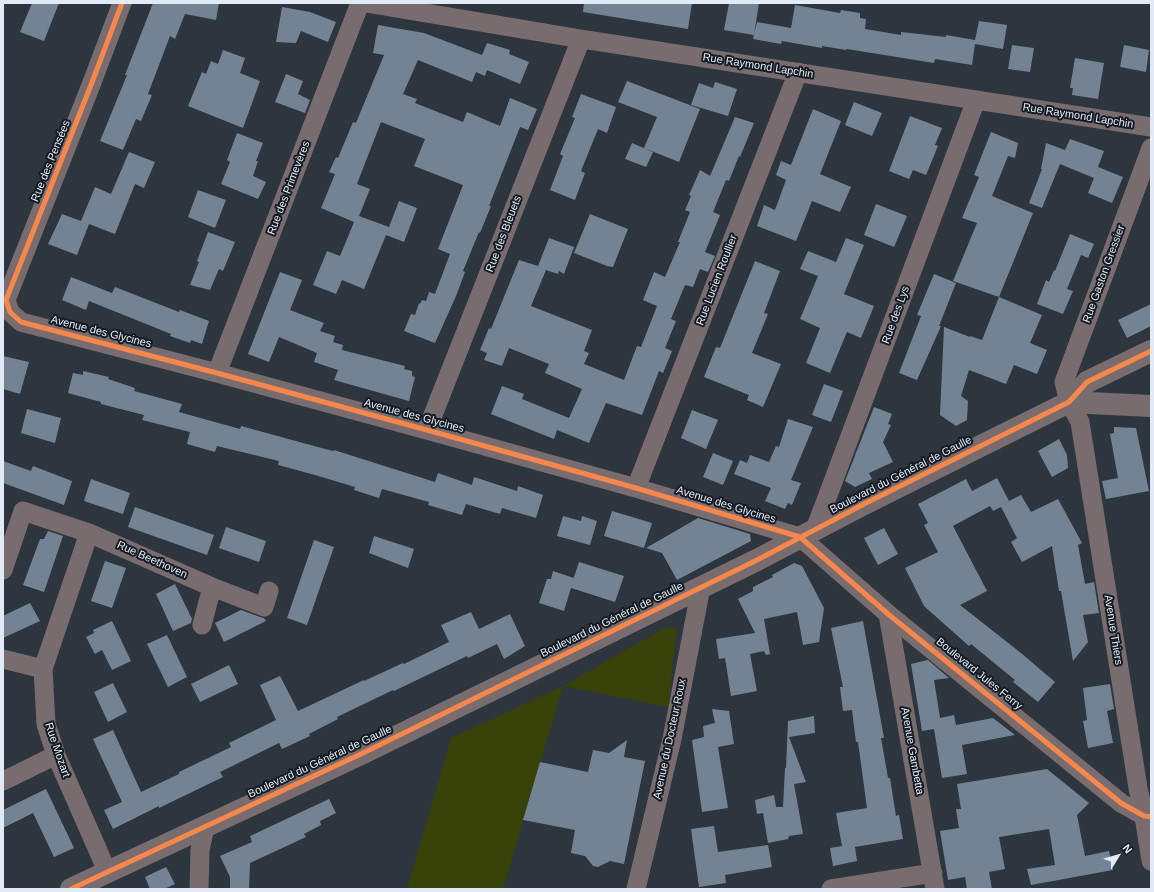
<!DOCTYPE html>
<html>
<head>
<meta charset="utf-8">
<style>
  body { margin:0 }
  #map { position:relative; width:1154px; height:892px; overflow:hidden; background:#2d353e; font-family:Helvetica,sans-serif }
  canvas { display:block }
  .frame { position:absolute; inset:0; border:4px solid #e2ebf5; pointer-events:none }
  .north { position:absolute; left:1098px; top:836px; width:40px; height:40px; -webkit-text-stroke:3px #151b23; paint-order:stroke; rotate:53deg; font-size:11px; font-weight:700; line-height:16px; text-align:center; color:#e2ebf5 }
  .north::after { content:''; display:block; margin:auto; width:14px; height:18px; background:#e2ebf5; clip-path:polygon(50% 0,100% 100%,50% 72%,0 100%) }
</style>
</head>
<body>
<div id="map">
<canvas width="1154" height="892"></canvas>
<div class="frame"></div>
<div class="north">N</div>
</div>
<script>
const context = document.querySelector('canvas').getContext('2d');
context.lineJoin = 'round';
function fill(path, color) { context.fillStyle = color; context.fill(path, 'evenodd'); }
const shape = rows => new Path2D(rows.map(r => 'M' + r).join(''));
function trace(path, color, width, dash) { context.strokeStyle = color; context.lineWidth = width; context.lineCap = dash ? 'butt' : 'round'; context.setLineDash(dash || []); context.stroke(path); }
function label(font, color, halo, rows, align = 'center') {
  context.font = font + ' Helvetica,sans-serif'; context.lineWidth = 4; context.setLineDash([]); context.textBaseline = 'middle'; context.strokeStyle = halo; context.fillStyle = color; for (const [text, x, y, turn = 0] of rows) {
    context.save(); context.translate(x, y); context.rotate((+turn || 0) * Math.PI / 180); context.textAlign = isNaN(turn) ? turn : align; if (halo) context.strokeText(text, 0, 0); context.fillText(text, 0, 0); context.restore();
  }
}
const green = shape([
  [666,627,677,628,668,707,563,686,503,889,407,889,451,738,563,686]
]);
const building = shape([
  [32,3,59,3,44,41,20,32],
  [153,3,219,3,216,20,185,14,175,39,170,36,148,94,152,95,141,121,136,119,123,150,100,141,127,75,125,75],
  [584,3,692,3,688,29,583,12],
  [729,3,759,3,754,35,724,30],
  [795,5,840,13,841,10,860,13,860,18,866,19,865,29,901,35,901,32,946,37,946,35,975,40,979,21,1007,25,1003,49,975,44,972,65,935,59,934,63,847,49,846,50,822,46,822,48,782,41,781,44,753,39,757,22,791,28],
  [282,7,310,12,336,22,328,42,301,31,296,43,276,42],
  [378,25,424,33,482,55,487,43,510,50,509,54,529,62,520,84,487,70,485,76,476,72,472,82,418,60,403,94,417,99,415,103,463,122,467,112,500,126,510,98,537,109,528,130,520,127,489,206,491,206,480,233,479,232,463,271,465,272,456,296,435,343,404,331,411,314,415,315,419,303,420,304,422,300,426,301,429,292,435,294,450,254,438,249,463,185,414,166,425,139,381,122,357,184,370,189,359,216,389,227,399,201,417,208,404,242,386,235,364,289,342,280,336,294,313,285,327,251,340,256,354,222,321,208,335,174,329,172,336,157,338,158,353,122,356,123,384,55,373,53],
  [1012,45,1034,48,1030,72,1008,69],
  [1124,45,1149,50,1146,72,1120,67],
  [223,50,245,58,240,73,260,81,243,128,188,106,202,72,206,74,211,61,218,64],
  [1075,58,1104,63,1098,99,1072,95,1073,88,1070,88],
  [286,74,303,81,298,94,310,100,305,113,275,102],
  [627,81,700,109,679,162,644,148,657,117,618,102],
  [715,82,737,89,728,116,691,105,699,83,713,88],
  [581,94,616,107,607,133,598,129,581,171,585,173,575,200,550,190,563,156,560,154,575,118,572,117],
  [854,102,882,113,872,136,845,125],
  [813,109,841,121,820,174,851,187,840,212,812,201,796,241,757,226,764,205,775,210,786,180,776,175,781,161,791,165],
  [910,116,942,128,935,145,938,146,926,175,913,170,909,179,889,171],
  [735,117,754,123,740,157,739,156,729,181,726,180,713,212,720,215,705,252,715,256,708,272,700,269,693,287,685,285,671,319,676,321,665,348,672,351,663,373,659,371,642,415,606,403,589,443,557,430,554,439,491,414,502,386,524,394,522,399,569,418,582,389,545,373,549,364,509,348,502,366,484,360,487,353,480,350,489,328,491,329,519,260,538,266,549,238,574,247,564,274,559,271,558,274,546,270,531,306,592,330,584,351,589,353,584,364,624,380,637,346,641,347,657,306,643,300,654,272,665,277,680,242,678,242,690,212,685,210,691,196,689,195,700,170,710,176],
  [991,132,1018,143,1015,158,1008,156,992,196,1033,213,999,297,953,281,977,223,962,218,979,177,974,175],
  [237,133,263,143,256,161,258,161,253,176,266,182,258,199,221,184,230,162,227,160],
  [1070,139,1104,151,1098,167,1123,177,1112,203,1088,193,1094,178,1060,164,1042,208,1029,203,1042,169,1041,169,1046,143,1065,150],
  [632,143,653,152,646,167,625,159],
  [129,152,155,162,144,188,135,184,115,234,89,224,77,255,48,244,62,214,81,221,95,187,111,194],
  [198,190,226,200,215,228,188,217],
  [876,204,907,216,894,247,864,235],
  [590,214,628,229,613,267,607,266,574,253],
  [208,232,235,242,223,271,219,269,210,290,190,285,199,262,197,261],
  [1070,234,1094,244,1088,258,1081,255,1067,289,1073,291,1063,314,1037,304,1046,280,1049,282,1054,270,1055,271],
  [846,238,864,245,844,294,874,306,861,338,847,332,830,373,806,363,820,328,800,319,818,276,800,269,808,251,836,262],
  [755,261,780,271,764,313,768,314,752,353,781,364,763,407,747,400,749,395,704,377,716,347,720,348],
  [280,272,302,280,290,310,324,323,320,331,335,336,333,342,343,345,342,350,405,366,404,369,412,371,412,376,415,377,409,401,334,380,338,370,314,362,317,353,279,337,269,362,248,354],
  [934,274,956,283,939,326,941,326,917,380,899,373,921,316,917,315],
  [71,277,112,293,115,287,179,312,180,310,209,321,202,344,191,340,190,343,170,336,171,334,89,301,86,310,62,300],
  [999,297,1042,315,1030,343,1047,350,1037,374,1014,365,1006,384,969,370,961,396,968,401,967,420,956,426,940,415,944,327,970,337,970,336,982,340],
  [1151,304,1151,326,1127,338,1118,320],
  [3,356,29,362,20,394,3,389],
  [83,371,109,377,108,379,135,388,134,391,182,404,179,412,240,429,241,426,314,446,333,451,334,450,435,482,438,473,472,485,474,477,517,491,518,486,543,495,536,518,502,508,500,514,466,504,462,515,428,505,429,502,382,489,379,498,354,490,355,487,315,475,278,465,279,461,217,446,215,452,187,444,190,432,142,420,144,415,101,404,101,402,68,393,73,373,83,375],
  [824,384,843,391,831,422,812,415],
  [874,407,892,414,888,424,891,425,883,442,893,462,869,473,872,479,855,487,845,481],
  [27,409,61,418,55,443,21,433],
  [692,410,718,420,706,449,681,438],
  [788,419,813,427,791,480,801,483,792,505,788,503,785,509,765,501,771,488,734,474,740,460,747,463,750,455,769,462,776,446,779,447],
  [1114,427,1136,428,1149,491,1106,499,1102,481,1118,478,1110,434,1114,433],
  [1059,439,1067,455,1068,468,1052,477,1038,451],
  [713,453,733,461,723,485,703,477],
  [3,461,31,471,33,466,72,481,64,505,3,483],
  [997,478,1009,501,1021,495,1031,512,1058,499,1082,543,1078,545,1085,584,1094,582,1099,613,1083,615,1088,642,1073,661,1061,591,1059,591,1052,546,1022,562,1011,542,1017,538,1001,507,993,511,990,506,953,526,987,591,960,605,1021,653,1055,682,1038,702,1013,682,1015,680,971,644,969,646,924,606,905,568,938,552,924,525,928,523,918,504,966,479,972,491],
  [91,479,130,493,123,514,84,501],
  [135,507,214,535,207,555,128,527],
  [612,511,652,523,644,548,604,536],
  [563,516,581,521,582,516,597,521,590,545,557,536],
  [698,518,750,534,751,541,677,580,662,553,646,548],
  [226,527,266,541,259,562,219,548],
  [884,528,898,554,878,565,864,538],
  [48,531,63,536,44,592,23,585,40,539,44,539],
  [374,536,414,549,408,568,369,553],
  [314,540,334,547,307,625,287,618],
  [105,561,126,568,112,608,91,601],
  [579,562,624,576,615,602,571,588,564,611,539,603,547,579,551,579,553,571,574,578,573,580],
  [794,563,802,566,824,608,819,642,803,645,797,612,764,619,770,654,766,655,764,651,750,654,757,691,731,696,725,658,719,659,716,639,755,633,738,599,753,591,753,587,773,577,772,575],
  [175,584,192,619,191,623,173,631,156,594],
  [30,603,40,621,3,638,3,616],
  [241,610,260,617,264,618,266,621,224,642,215,623],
  [471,612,479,629,510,614,525,646,504,659,497,644,468,658,467,656,394,691,393,690,337,717,338,719,309,734,310,736,282,749,279,743,220,772,223,777,159,808,159,806,113,829,104,810,122,802,93,739,113,730,141,792,179,774,179,772,231,747,229,743,276,720,260,685,280,676,298,711,364,680,364,681,403,663,404,664,449,642,441,625],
  [112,621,131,661,112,670,102,650,95,654,86,637,94,633,93,630],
  [863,621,884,738,881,738,888,778,890,778,896,816,899,815,903,839,855,847,857,861,833,866,830,848,842,846,836,813,867,808,858,742,856,742,852,710,843,711,840,687,843,687,831,628],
  [167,635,187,677,168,687,147,644],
  [928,660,949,678,934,680,940,718,954,715,956,725,993,718,1015,735,962,745,967,774,942,778,934,729,922,731,911,664],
  [229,665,238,684,200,702,191,684],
  [113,683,127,712,108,722,94,692],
  [1110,684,1114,709,1107,711,1113,743,1088,748,1083,721,1087,720,1083,688],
  [712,709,729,711,734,744,718,747,728,808,702,812,692,740,704,737,703,726,715,723],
  [814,716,815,733,789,737,806,782,794,784,803,834,789,836,788,839,768,843,763,813,757,814,755,800,774,795,776,807,783,807,785,768,786,768,788,721],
  [627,740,624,757,645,761,624,864,610,861,598,867,593,866,585,856,571,853,575,830,523,820,540,762,588,772,593,750,609,753],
  [1047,769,1089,803,1077,815,1085,856,1109,851,1113,870,1031,885,1027,869,1055,865,1049,829,999,837,1005,869,989,872,992,889,967,889,965,877,948,880,940,831,959,828,956,809,961,809,957,784],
  [46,789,74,848,54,857,33,813,3,828,3,810],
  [329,799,336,813,320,821,321,825,304,834,306,837,250,863,249,889,230,889,230,877,220,856,252,842,250,836],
  [714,826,718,852,768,845,772,867,725,875,726,883,699,887,691,829],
  [166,867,175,884,164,889,150,889,145,877]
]);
const minor = shape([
  [122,3,91,85,6,300,10,312,21,322,217,373,427,430,636,488,800,537,888,614,1121,803,1144,816,1151,817],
  [366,3,581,39,1151,127],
  [1151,148,1064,382,1069,402,1080,422,1138,788,1144,816,1151,861],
  [217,373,360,3],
  [427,430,581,39],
  [636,488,798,72],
  [815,529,825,503,976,100],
  [89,533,43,669,46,724,56,755,107,871],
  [3,570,23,511,89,533,212,587,264,607,269,591],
  [888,614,935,889],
  [202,625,212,587],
  [3,659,43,669],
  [3,781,56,755],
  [199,889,200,850,205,827],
  [636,889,672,739,701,587],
  [831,889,933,873]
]);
const tertiary = shape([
  [1069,402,1151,406],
  [71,889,361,754,757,560,864,504,1047,413,1069,402,1087,382,1151,351]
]);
const cycleway = shape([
  [122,3,91,85,6,300,10,312,21,322,217,373,427,430,636,488,800,537,888,614,1121,803,1144,816,1151,817],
  [71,889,361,754,757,560,864,504,1047,413,1069,402,1087,382,1151,351]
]);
const streetNames = [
  ["Rue Raymond Lapchin",758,66,9],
  ["Rue Raymond Lapchin",1078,116,9],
  ["Rue des Pensées",51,161,-68],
  ["Rue des Primevères",289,188,-69],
  ["Rue des Bleuets",504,234,-69],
  ["Rue Gaston Gressier",1104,274,-70],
  ["Rue Lucien Roullier",717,280,-69],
  ["Rue des Lys",896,315,-70],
  ["Avenue des Glycines",101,332,14],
  ["Avenue des Glycines",414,416,15],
  ["Boulevard du Général de Gaulle",901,475,-27],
  ["Avenue des Glycines",726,505,17],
  ["Rue Beethoven",152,560,24],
  ["Boulevard du Général de Gaulle",612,620,-26],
  ["Avenue Thiers",1113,630,81],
  ["Boulevard Jules Ferry",979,674,39],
  ["Avenue du Docteur Roux",670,739,-78],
  ["Rue Mozart",57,750,71],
  ["Avenue Gambetta",912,751,80],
  ["Boulevard du Général de Gaulle",320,762,-25]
];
fill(green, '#374108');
fill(building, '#748393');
trace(minor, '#796c6e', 19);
trace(tertiary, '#796c6e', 22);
trace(cycleway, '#f5874c', 5);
label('11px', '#e2ebf5', '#151b23', streetNames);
</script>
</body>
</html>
